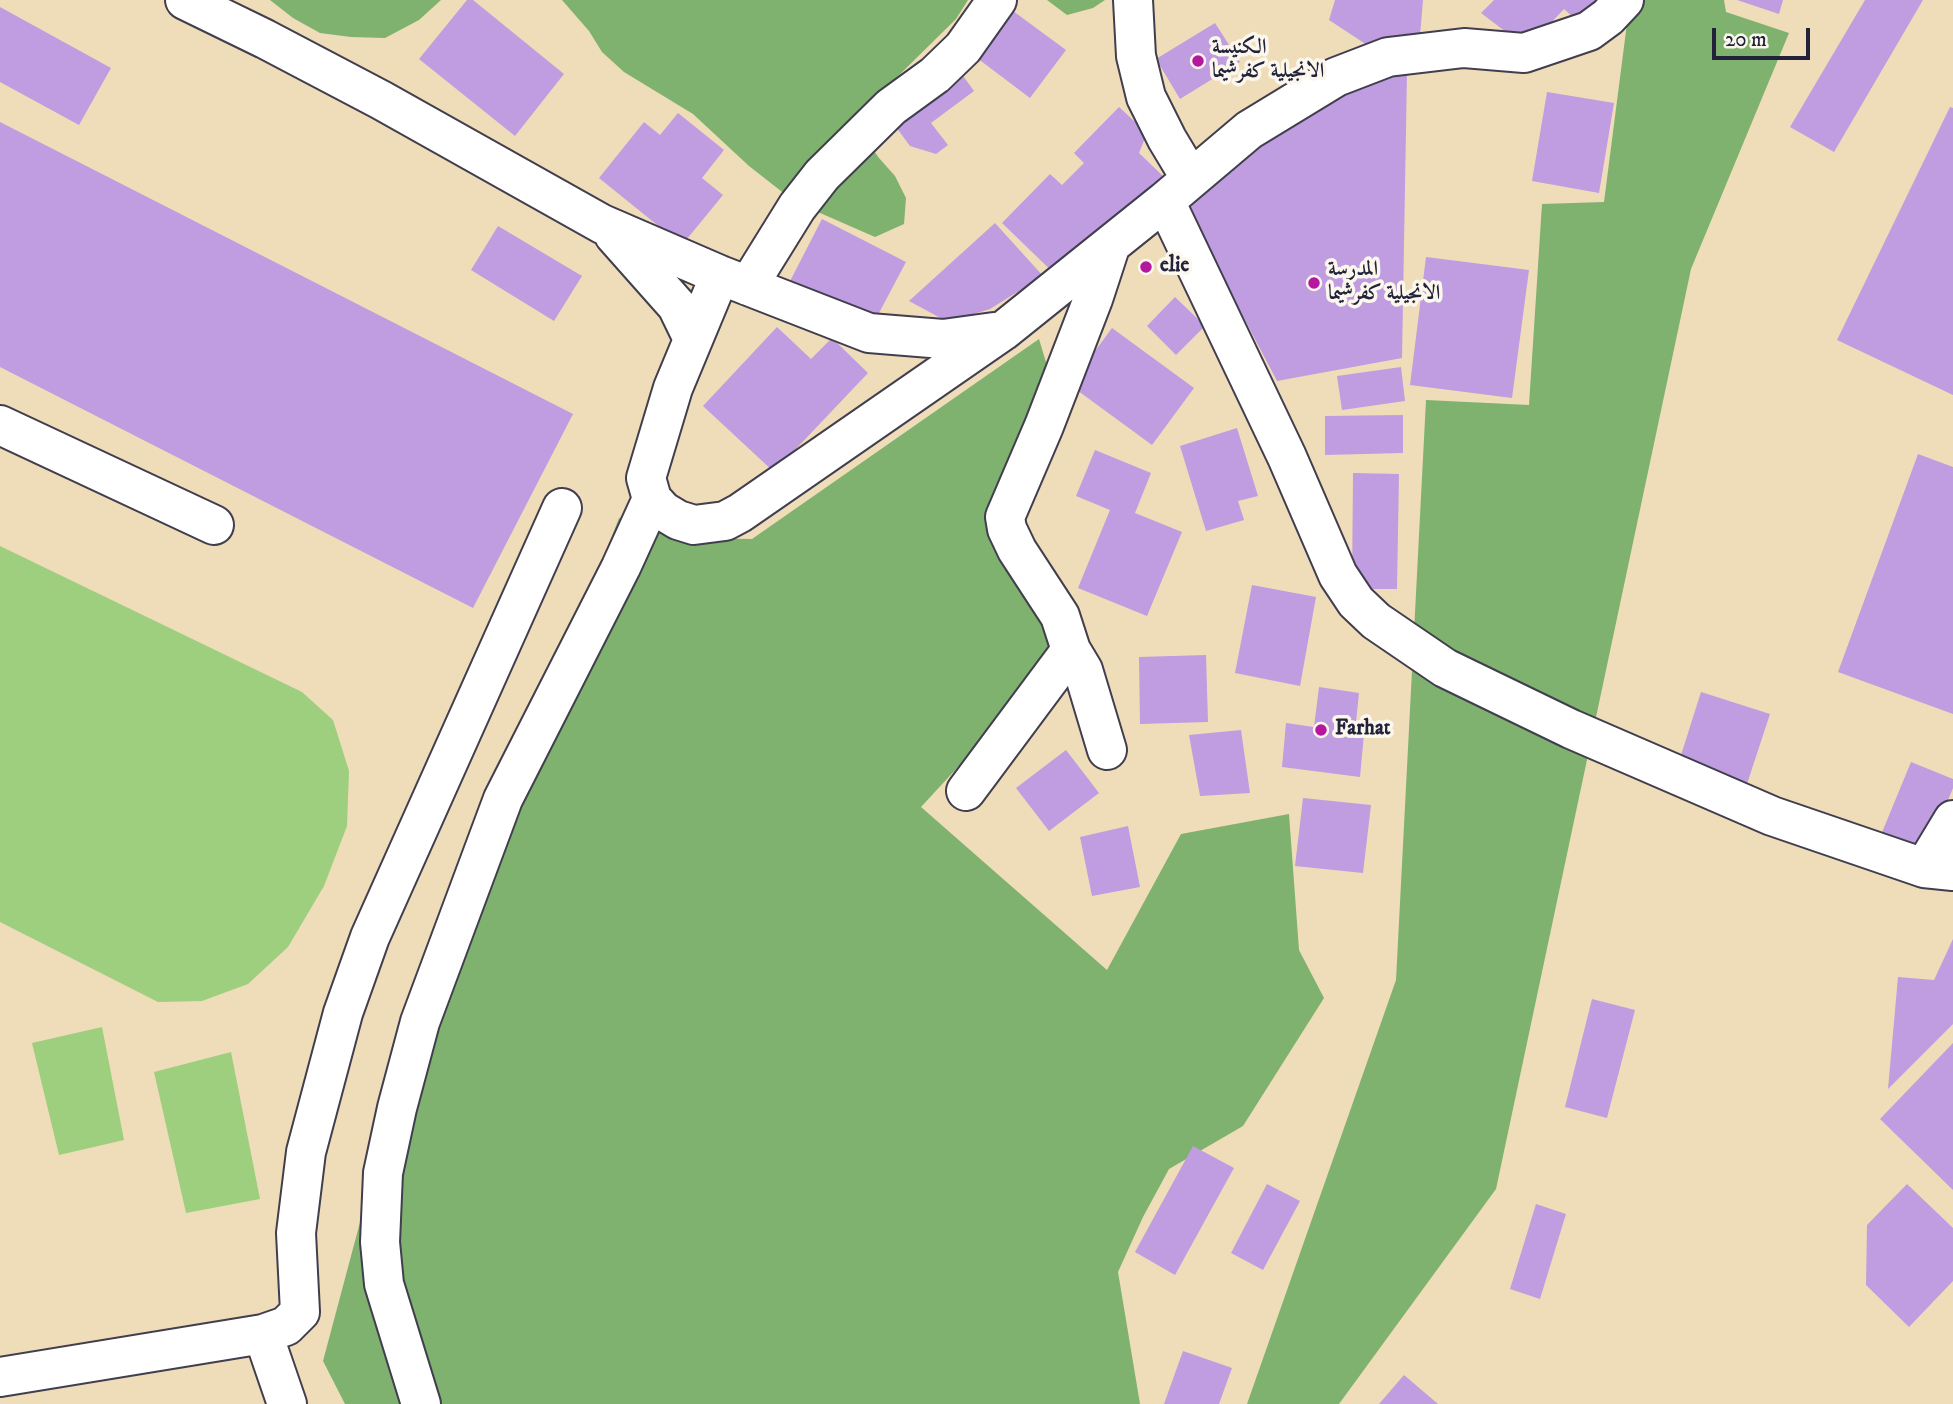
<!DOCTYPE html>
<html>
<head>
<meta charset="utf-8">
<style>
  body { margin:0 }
  #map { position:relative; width:1953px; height:1404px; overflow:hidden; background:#efdcb9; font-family:"IM FELL DW Pica",serif }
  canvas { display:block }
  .scale { position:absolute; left:1712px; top:28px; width:98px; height:32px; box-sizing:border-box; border:4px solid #22223b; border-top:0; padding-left:9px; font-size:21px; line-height:24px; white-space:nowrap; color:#22223b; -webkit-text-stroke:5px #fbf7ec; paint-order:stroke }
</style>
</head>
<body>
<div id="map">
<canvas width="1953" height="1404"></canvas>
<div class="scale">20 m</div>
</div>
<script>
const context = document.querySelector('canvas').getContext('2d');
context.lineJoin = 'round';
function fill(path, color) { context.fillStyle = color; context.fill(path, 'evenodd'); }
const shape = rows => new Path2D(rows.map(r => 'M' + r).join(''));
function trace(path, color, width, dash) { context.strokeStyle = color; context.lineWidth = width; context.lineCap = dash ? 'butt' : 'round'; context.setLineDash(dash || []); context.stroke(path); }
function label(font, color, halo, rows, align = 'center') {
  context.font = font + ' "IM FELL DW Pica",Amiri,serif'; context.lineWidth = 7; context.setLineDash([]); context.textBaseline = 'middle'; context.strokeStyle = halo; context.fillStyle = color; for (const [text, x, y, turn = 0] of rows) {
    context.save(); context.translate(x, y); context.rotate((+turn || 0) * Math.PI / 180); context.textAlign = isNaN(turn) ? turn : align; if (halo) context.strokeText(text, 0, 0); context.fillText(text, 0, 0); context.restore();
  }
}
const green = shape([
  [0,546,302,692,333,720,349,771,347,826,324,886,288,947,248,984,202,1001,158,1002,0,922],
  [102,1027,124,1140,59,1155,32,1043],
  [231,1052,260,1199,186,1213,154,1072]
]);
const forest = shape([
  [270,0,441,0,419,20,385,38,351,37,320,33,293,18],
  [562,0,968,0,956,19,890,84,860,131,879,158,895,176,906,198,904,224,875,237,795,202,749,166,693,114,624,72,602,52,589,31],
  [1047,0,1105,0,1093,8,1067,15],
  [1630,0,1724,0,1726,12,1789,33,1691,269,1496,1189,1339,1404,1247,1404,1396,980,1426,400,1529,405,1542,204,1604,202],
  [1039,339,1048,369,995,512,1068,648,921,807,1107,970,1181,834,1289,814,1299,950,1324,998,1243,1126,1169,1169,1143,1217,1118,1272,1140,1404,345,1404,323,1361,446,900,501,820,619,518,685,538,752,539]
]);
const building = shape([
  [467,0,473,0,564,74,515,136,419,59],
  [1335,0,1423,0,1419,48,1367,45,1329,20],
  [1494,0,1608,0,1583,26,1564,9,1527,48,1481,13],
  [1737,0,1783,0,1779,14],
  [1865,0,1923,0,1834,152,1790,127],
  [0,7,111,68,79,125,0,82],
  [1013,11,1066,50,1030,98,977,58],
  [1215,23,1240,62,1180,99,1156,59],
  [958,69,974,91,931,123,948,145,936,154,910,146,890,119],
  [1407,72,1402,358,1277,381,1186,208,1255,146,1348,93],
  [1547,92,1614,103,1599,193,1532,181],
  [1119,107,1147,133,1139,153,1164,177,1062,281,1002,223,1050,174,1062,185,1084,163,1074,153],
  [1950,107,1953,108,1953,395,1837,340],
  [678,113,724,150,702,178,723,195,682,245,599,178,644,122,660,135],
  [0,122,573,414,473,608,0,367],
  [822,219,906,262,871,328,788,285],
  [995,223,1043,276,990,309,948,322,909,301],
  [498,226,582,276,554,321,471,270],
  [1426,257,1529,270,1512,398,1410,385],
  [1175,297,1205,326,1176,355,1147,326],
  [777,327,811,359,832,338,868,373,774,472,703,406],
  [1112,328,1194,388,1152,445,1070,385],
  [1401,367,1405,401,1342,410,1337,376],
  [1403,415,1403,453,1325,455,1325,416],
  [1237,428,1258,496,1238,501,1244,520,1206,531,1180,446],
  [1095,450,1151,473,1135,513,1182,532,1147,616,1078,588,1110,510,1076,496],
  [1918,454,1953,467,1953,714,1838,672],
  [1353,473,1399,474,1397,589,1352,589],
  [1252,585,1316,597,1300,686,1235,673],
  [1206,655,1208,722,1140,724,1139,657],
  [1319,687,1359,693,1355,732,1364,734,1360,777,1282,767,1286,723,1314,727],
  [1701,692,1770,714,1744,793,1676,771],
  [1241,730,1250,793,1200,796,1189,735],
  [1066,750,1099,793,1049,831,1016,788],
  [1911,762,1953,779,1953,788,1923,860,1878,842],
  [1303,798,1371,805,1363,873,1295,866],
  [1128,826,1140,887,1092,896,1080,837],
  [1953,939,1953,1024,1888,1089,1898,977,1934,980],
  [1592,999,1635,1010,1607,1118,1565,1107],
  [1953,1043,1953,1190,1880,1119],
  [1193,1146,1234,1168,1175,1275,1135,1252],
  [1267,1184,1300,1201,1263,1270,1231,1253],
  [1907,1184,1953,1228,1953,1281,1909,1327,1866,1285,1867,1225],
  [1536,1204,1566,1214,1540,1299,1510,1289],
  [1183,1351,1232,1368,1219,1404,1164,1404],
  [1404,1375,1438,1404,1379,1404]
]);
const minor = shape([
  [185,0,265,39,381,100,602,224,720,275,869,333,943,339,994,332],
  [1133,0,1136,56,1146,97,1167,139,1191,179],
  [1165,201,1249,130,1336,77,1388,57,1464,48,1524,53,1589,31,1608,17,1624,0],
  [614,235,677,306,693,339],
  [720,275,673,388,646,478,652,499,663,511,678,520,694,525,725,521,740,513,1003,331,1165,201,1287,457,1338,575,1356,602,1376,621,1445,668,1571,729,1772,816,1924,868,1953,871],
  [748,286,797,207,822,175,891,107,935,75,963,48,997,0],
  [0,425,214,525],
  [1071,650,1083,670,1107,750],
  [966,791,1071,650,1060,616,1017,550,1007,529,1005,517,1044,426,1093,299,1110,247],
  [1924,868,1953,820],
  [263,1334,287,1404],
  [0,1377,263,1334,286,1326,300,1312,296,1233,306,1152,343,1013,370,937,562,508],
  [421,1404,384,1284,380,1242,383,1173,397,1108,420,1022,503,799,621,567,652,499]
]);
const markers = [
  [1198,61,7,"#b5179e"],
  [1146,267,7,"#b5179e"],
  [1314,283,7,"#b5179e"],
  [1321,730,7,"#b5179e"]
];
const poiNames = [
  ["الكنيسة",1212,49],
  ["الانجيلية كفرشيما",1212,73],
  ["elie",1160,267],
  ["المدرسة",1328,271],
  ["الانجيلية كفرشيما",1328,295],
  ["Farhat",1335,730]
];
fill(green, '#9dcf7f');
fill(forest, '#7eb26e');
fill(building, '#bf9de0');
trace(minor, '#413e4e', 42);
trace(minor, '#fff', 38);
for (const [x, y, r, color] of markers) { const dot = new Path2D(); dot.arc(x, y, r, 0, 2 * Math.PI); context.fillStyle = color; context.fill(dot); trace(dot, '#fbf7ec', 2.5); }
label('bold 21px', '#22223b', '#fbf7ec', poiNames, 'left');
</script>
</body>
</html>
